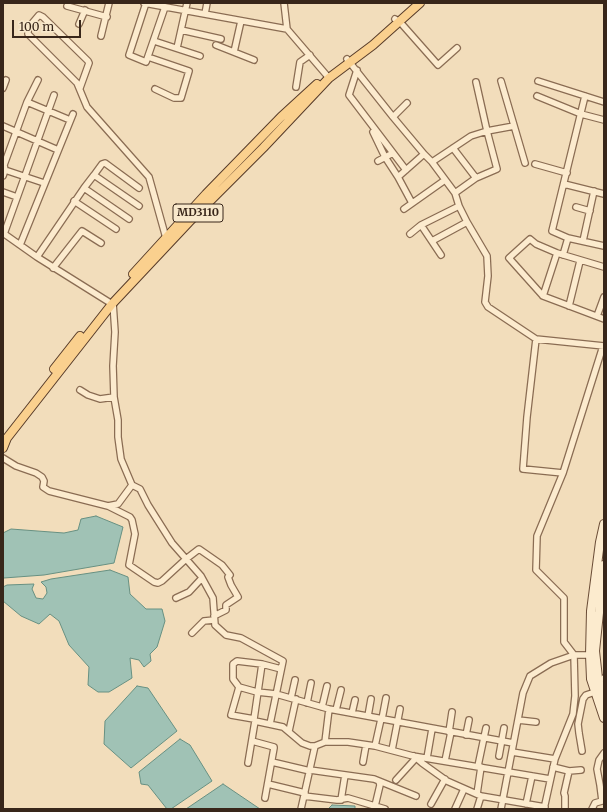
<!DOCTYPE html>
<html>
<head>
<meta charset="utf-8">
<style>
  body { margin:0 }
  #map { position:relative; width:607px; height:812px; overflow:hidden; background:#f2ddbb; font-family:Merriweather,serif }
  canvas { display:block }
  .frame { position:absolute; inset:0; border:4px solid #38261a; pointer-events:none }
  .scale { position:absolute; left:12px; top:20px; width:69px; height:18px; box-sizing:border-box; border:2px solid #38261a; border-top:0; padding-left:5px; font-size:12px; line-height:14px; white-space:nowrap; color:#38261a; -webkit-text-stroke:3px #f8e8cb; paint-order:stroke }
</style>
</head>
<body>
<div id="map">
<canvas width="607" height="812"></canvas>
<div class="frame"></div>
<div class="scale">100 m</div>
</div>
<script>
const context = document.querySelector('canvas').getContext('2d');
context.lineJoin = 'round';
function fill(path, color) { context.fillStyle = color; context.fill(path, 'evenodd'); }
const shape = rows => new Path2D(rows.map(r => 'M' + r).join(''));
function trace(path, color, width, dash) { context.strokeStyle = color; context.lineWidth = width; context.lineCap = dash ? 'butt' : 'round'; context.setLineDash(dash || []); context.stroke(path); }
function label(font, color, halo, rows, align = 'center') {
  context.font = font + ' Merriweather,serif'; context.lineWidth = 4; context.setLineDash([]); context.textBaseline = 'middle'; context.strokeStyle = halo; context.fillStyle = color; for (const [text, x, y, turn = 0] of rows) {
    context.save(); context.translate(x, y); context.rotate((+turn || 0) * Math.PI / 180); context.textAlign = isNaN(turn) ? turn : align; if (halo) context.strokeText(text, 0, 0); context.fillText(text, 0, 0); context.restore();
  }
}
const water = shape([
  [96,516,123,527,114,563,44,575,4,578,3,577,3,533,11,529,64,533,78,530,81,519,96,516],
  [110,570,128,577,130,594,146,609,162,609,165,621,157,647,150,654,151,661,144,667,139,660,130,658,132,678,109,692,98,692,88,685,89,667,69,645,59,621,50,614,39,624,21,616,3,601,3,587,7,585,34,584,32,589,36,598,43,599,47,593,46,587,41,582,51,579,110,570],
  [137,686,148,688,177,731,131,768,104,744,105,721,137,686],
  [180,739,190,745,212,781,171,809,167,809,148,785,141,784,139,772,180,739],
  [223,784,260,809,186,809,223,784],
  [332,805,355,806,355,809,328,809,332,805]
]);
const street = shape([
  [144,3,287,29],
  [146,3,129,55,146,62,165,7],
  [284,3,287,29,329,78],
  [67,6,107,17],
  [205,14,207,3],
  [395,19,400,22,438,65,457,48],
  [79,24,85,10],
  [181,30,221,39],
  [101,36,109,3],
  [154,41,200,56],
  [216,45,254,60],
  [177,48,187,3],
  [234,52,241,21],
  [148,57,189,71,181,98,174,98,155,89],
  [347,59,393,117,424,154,432,162,455,193,459,206,467,222,432,241],
  [357,70,349,95,406,170],
  [501,81,525,163],
  [538,81,604,102],
  [296,87,300,62,310,55],
  [3,88,6,80],
  [80,88,89,63,88,61,43,17,39,15,28,28,28,34,77,83,87,107,149,177,166,238],
  [537,96,581,114,604,120],
  [585,96,552,231,568,238,604,246],
  [27,102,70,120],
  [393,117,407,103],
  [3,126,58,150],
  [373,132,385,157,398,177,412,203],
  [453,148,476,178],
  [378,161,393,153],
  [432,162,471,136,487,131,514,126],
  [535,164,567,173],
  [5,170,44,183],
  [94,175,102,164,105,163,139,188],
  [3,176,5,170,4,165,27,102,38,80],
  [398,177,424,154],
  [564,184,604,194],
  [84,188,94,175,139,206],
  [3,192,17,197],
  [455,193,476,178,497,169,487,131,476,82],
  [74,201,116,229],
  [576,207,590,211],
  [404,209,445,180],
  [467,222,487,256,488,276,485,302,488,307,536,339,604,346],
  [421,225,441,255],
  [3,233,37,257,112,304],
  [4,234,54,95],
  [410,234,421,225,459,206],
  [583,241,594,191],
  [20,245,73,114],
  [563,255,568,238],
  [37,257,84,188,129,219],
  [604,267,557,253,536,244,530,239,509,258,543,296,604,319],
  [53,268,82,231,101,243],
  [543,296,557,253],
  [113,303,115,332,113,366,114,397,118,420,118,437,121,459,132,485,140,489,148,505,172,543,201,576,213,598,215,625,226,635,241,638,283,661,270,724],
  [569,306,580,261],
  [597,316,604,297],
  [536,339,527,417,523,469,563,473],
  [80,390,88,395,100,399,114,397],
  [3,458,16,466,36,473,42,477,44,481,43,487,49,491,108,506,118,504,132,485],
  [108,506,130,517,132,520,135,534,129,565,154,582,158,583,162,581,186,559,199,549,222,565,230,575,228,577,231,585,238,597,226,605,226,610,214,616],
  [176,598,189,592,202,578],
  [192,633,204,621,214,620],
  [281,669,262,664,237,661,233,664,233,679,239,687,257,692,276,694,329,709,513,743],
  [604,678,604,679],
  [239,687,231,715,254,719,255,721,283,727,302,743,310,746,315,746,325,742,348,742,375,746,413,756,550,779],
  [291,698,295,680],
  [307,703,311,683],
  [322,707,327,686],
  [336,710,341,690],
  [352,713,355,700],
  [368,716,371,699],
  [254,719,262,664],
  [382,719,386,698],
  [518,720,536,722],
  [289,731,296,699],
  [449,732,452,712],
  [466,735,469,720],
  [252,741,274,747,274,748,265,798],
  [325,742,329,709],
  [375,746,381,719],
  [392,750,400,709],
  [582,751,579,733,578,724,583,699,586,695,595,692],
  [512,752,555,759],
  [414,756,422,763,447,781,481,796,545,807],
  [499,756,504,728],
  [427,758,432,729],
  [445,761,451,732],
  [272,762,310,771],
  [363,762,366,745],
  [248,763,255,721],
  [478,766,486,728],
  [553,767,569,771,581,770],
  [310,770,374,779,379,781,380,785,375,806],
  [396,780,416,758],
  [379,781,416,796],
  [268,784,305,793],
  [477,794,481,767],
  [304,796,337,800,348,798,385,809],
  [341,800,345,775],
  [431,804,445,779],
  [526,804,532,776],
  [301,809,315,746],
  [455,809,464,789],
  [477,809,481,796],
  [501,809,523,693,530,676,551,663,574,655,590,655],
  [544,809,555,759,573,714,575,696,574,655,564,642,564,598,536,570,537,536,563,473,603,346],
  [565,809,565,796,564,793,569,771],
  [592,809,595,803,602,801,600,785,597,769,599,760,604,753]
]);
const secondary = shape([
  [604,524,600,542,591,611,590,655,591,679,604,718],
  [604,565,595,651,598,678,604,703]
]);
const primary = shape([
  [133,274,206,194,281,117,317,84],
  [54,369,80,336],
  [3,448,7,438,112,304,189,222,263,148,329,78,373,45,420,3]
]);
const shields = [
  [198,213,50]
];
const shieldNames = [
  ["MD3110",198,213]
];
fill(water, '#a0c2b5');
trace(water, '#679082', 1);
trace(street, '#8a6c53', 8);
trace(secondary, '#6b4d37', 10);
trace(primary, '#573b29', 10);
trace(street, '#fcebce', 5.5);
trace(secondary, '#fcebce', 8);
trace(primary, '#fad08e', 8);
for (const [x, y, w] of shields) { const box = new Path2D(); box.roundRect(x - w / 2, y - 9, w, 18, 3); context.fillStyle = '#f8e8cb'; context.fill(box); trace(box, '#38261a', 1); }
label('bold 11px', '#38261a', null, shieldNames);
</script>
</body>
</html>
